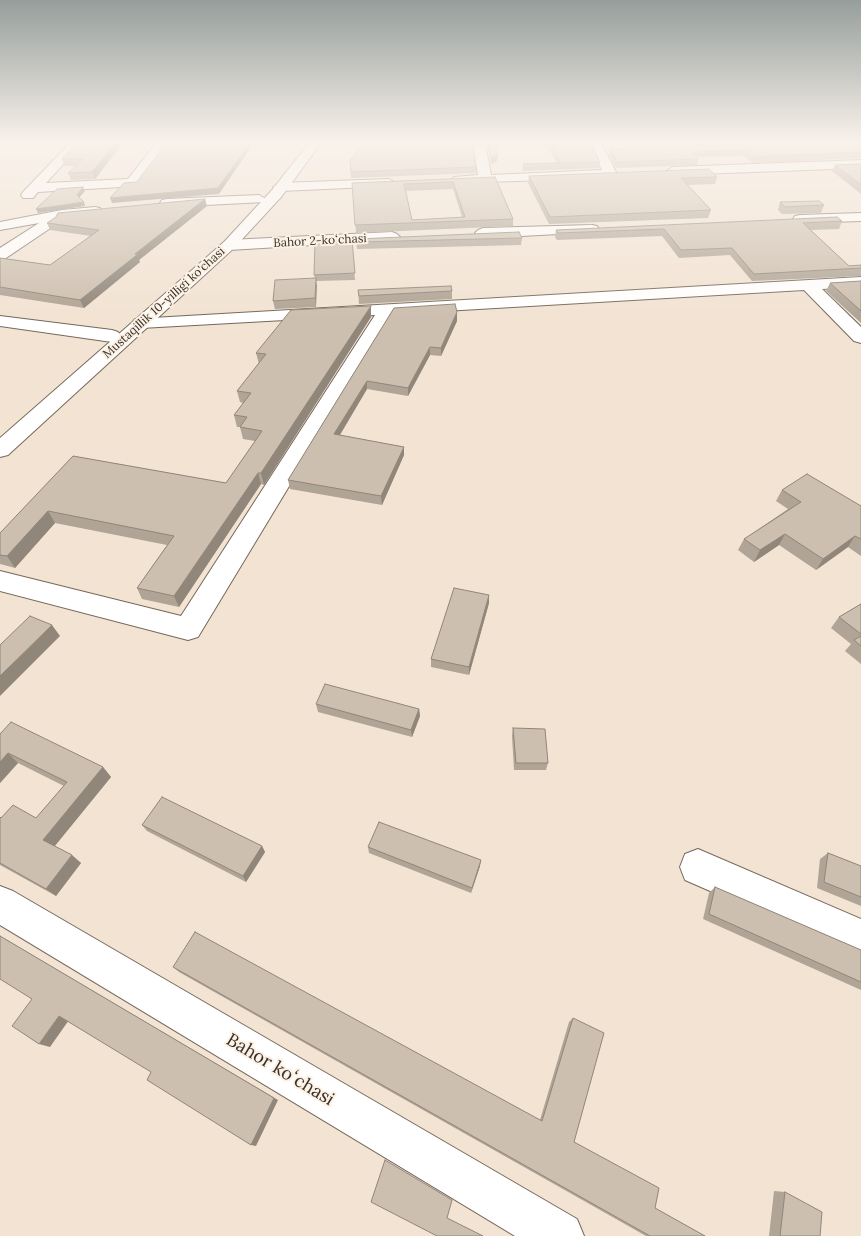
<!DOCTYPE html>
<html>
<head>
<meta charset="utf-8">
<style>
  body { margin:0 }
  canvas { display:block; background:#f2e3d3 }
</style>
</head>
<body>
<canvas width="861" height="1236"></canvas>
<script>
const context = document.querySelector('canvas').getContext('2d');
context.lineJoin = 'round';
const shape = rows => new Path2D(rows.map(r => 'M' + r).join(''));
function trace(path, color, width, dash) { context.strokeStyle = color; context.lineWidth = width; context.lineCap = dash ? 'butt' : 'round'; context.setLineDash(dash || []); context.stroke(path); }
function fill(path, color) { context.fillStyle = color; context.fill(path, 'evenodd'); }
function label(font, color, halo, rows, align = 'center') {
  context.font = font + ' Lora,serif'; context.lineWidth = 4; context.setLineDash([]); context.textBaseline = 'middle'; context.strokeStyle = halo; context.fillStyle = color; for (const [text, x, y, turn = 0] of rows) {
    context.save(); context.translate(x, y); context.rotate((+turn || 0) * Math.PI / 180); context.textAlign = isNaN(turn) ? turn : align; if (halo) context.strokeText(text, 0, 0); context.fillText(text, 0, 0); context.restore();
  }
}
const street = shape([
  [70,143,83,143,46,183,128,179,156,143,169,143,137,186,38,192,33,198,23,198,21,195,23,192,70,143],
  [473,143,485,143,491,175,602,170,589,143,601,143,617,174,610,178,454,183,452,180,454,177,478,175,473,143],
  [861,160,861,168,673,175,666,171,673,167,861,160],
  [389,179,396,183,394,186,280,191,273,187,280,183,389,179],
  [259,195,266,199,264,202,167,207,162,206,160,203,162,200,167,199,259,195],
  [95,207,100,208,102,211,100,214,59,219,58,223,6,258,0,260,0,248,39,223,0,230,0,222,62,210,95,207],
  [861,213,861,221,800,223,795,222,793,219,795,216,800,215,861,213],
  [592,225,597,226,599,229,597,232,483,238,478,236,475,233,478,230,483,228,592,225],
  [392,232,397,234,400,237,397,240,229,250,224,248,221,245,224,242,229,240,392,232],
  [861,277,861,287,822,289,861,327,861,343,854,341,804,290,393,314,198,637,188,640,0,591,0,571,181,616,375,315,141,328,135,327,132,323,135,319,861,277],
  [0,316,112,330,118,332,121,336,118,340,112,342,0,326,0,316],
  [698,849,861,919,861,957,685,880,680,867,685,854,698,849],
  [0,886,13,891,577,1219,584,1236,515,1236,0,925,0,886]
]);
const secondary = shape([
  [309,143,321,143,282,196,234,248,8,455,0,457,0,438,224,242,272,190,309,143]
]);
const wall = shape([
  [123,143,95,179,71,180,68,173,76,166,64,166,62,159],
  [487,143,495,143,497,161,491,164],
  [545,143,591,143,600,162,599,168,522,171,523,164,557,163],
  [861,143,861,158,753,163,744,156,697,157,698,159,697,165,616,168,609,155,610,149],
  [350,160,476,167,476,173,351,178],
  [861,164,861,194,832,171,835,165],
  [529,176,717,177,715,184,687,185,711,210,708,218,549,224,528,183],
  [495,177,513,219,513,226,356,233,352,183],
  [453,189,462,217,412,220,406,191],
  [780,202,824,205,821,213,782,214,778,210],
  [207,206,139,260,140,262,84,308,0,295,0,258,50,265,91,236,50,230,47,223],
  [842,221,839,229,811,230,849,266,861,265,861,276,752,281,730,255,679,258,662,236,557,240,555,237,556,230],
  [522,238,521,245,357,249,356,239],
  [352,240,355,280,316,281,316,307,275,309,273,301,315,278,314,275],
  [861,281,861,323,826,291,830,283],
  [358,290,452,291,452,299,359,304],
  [371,306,371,317,264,485,261,484,179,607,142,599,137,588,167,545,55,523,15,568,0,564,0,533,73,456,226,483,255,441,243,439,240,427,237,427,234,415,243,403,240,402,237,391,259,364,256,353],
  [394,308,457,321,441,356,430,355,408,396,367,389,340,435,404,447,404,455,382,505,290,489,288,480],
  [782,490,861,506,861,556,848,547,816,570,779,545,754,562,738,550,744,539,788,509,776,501],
  [489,603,469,675,431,667,431,659],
  [861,604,861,664,845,651,851,644,831,628,839,617],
  [316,704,419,709,420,716,412,737,318,712],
  [513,728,548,763,546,770,514,770,512,736],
  [0,734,103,767,111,777,55,846,81,863,56,896,0,865,0,817,1,818,36,818,64,786,18,763,0,783],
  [142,825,262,846,265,852,246,882,147,831],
  [368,847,480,866,471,893,369,853],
  [828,853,861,866,861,906,817,888,820,859],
  [715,887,861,950,861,990,703,919,709,893],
  [173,967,540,1120,569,1022,573,1018,574,1142,655,1208,705,1236,646,1236,179,972],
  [774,1191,785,1192,820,1236,769,1236]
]);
const shadedWall = shape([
  [116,143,123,143,95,179,92,172],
  [250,143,254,143,219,194,112,203,110,198],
  [498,155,497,161,491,164,491,158],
  [83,187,85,191,78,199,77,195],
  [205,199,207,206,139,260,140,262,84,308,80,300,135,254],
  [84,202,85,206,38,213,36,209],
  [316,278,317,286,316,307,315,298],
  [371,306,371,317,264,485,261,473],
  [457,312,457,321,441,356,441,348],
  [430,347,430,355,408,396,408,388],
  [367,381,367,389,335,443,334,434],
  [404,447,404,455,382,505,381,496],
  [258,473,261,484,179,607,174,596],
  [48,511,55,523,15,568,7,556],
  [785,534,779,545,754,562,760,550],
  [855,536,848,547,816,570,823,559],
  [489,595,489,603,469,675,469,667],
  [52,625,60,636,0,696,0,676],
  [419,709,420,716,412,737,411,730],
  [8,753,18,763,0,783,0,762],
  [103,767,111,777,53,848,43,840],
  [262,846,265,852,246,882,243,876],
  [72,855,81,863,56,896,46,889],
  [481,860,480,866,471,893,472,888],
  [0,936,278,1100,256,1146,251,1145],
  [59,1016,69,1020,50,1047,39,1044]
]);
const building = shape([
  [77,143,116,143,92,172,68,173,83,159,62,159,77,143],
  [166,143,250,143,218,188,110,198,124,183,137,182,166,143],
  [365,143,472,143,476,167,351,172,350,160,365,143],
  [488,143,495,143,498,155,491,158,488,143],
  [549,143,591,143,600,162,523,164,561,163,549,143],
  [724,143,861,143,861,152,755,157,746,150,692,152,698,159,617,162,610,149,724,143],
  [861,164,861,185,835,165,861,164],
  [709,169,717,177,681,178,711,210,550,217,529,176,709,169],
  [495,177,513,219,355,225,352,183,495,177],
  [453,182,465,217,412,220,404,184,453,182],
  [83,187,77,195,84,202,36,209,57,189,83,187],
  [205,199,135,254,138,254,80,300,0,287,0,258,50,265,99,230,47,223,56,217,58,213,205,199],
  [819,201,824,205,785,207,780,202,819,201],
  [837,217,842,221,803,223,849,266,861,265,861,268,754,274,732,248,681,250,664,229,558,233,556,230,837,217],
  [519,232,522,238,357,242,356,239,519,232],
  [352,240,355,273,314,275,315,241,352,240],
  [316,278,315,298,273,301,275,280,316,278],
  [861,281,861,311,830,283,861,281],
  [451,286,452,291,359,296,358,290,451,286],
  [455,304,457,312,441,348,430,347,408,388,367,381,334,434,404,447,381,496,288,480,394,308,455,304],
  [371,306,261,473,258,473,174,596,137,588,174,536,48,511,7,556,0,555,0,533,73,456,226,483,262,431,240,427,247,417,234,415,251,393,237,391,266,354,256,353,291,310,371,306],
  [807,474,861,506,861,539,855,536,823,559,785,534,760,550,744,539,801,502,782,490,807,474],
  [454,588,489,595,469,667,431,659,454,588],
  [861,604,861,634,839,617,861,604],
  [30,616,52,625,0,676,0,645,30,616],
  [861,636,861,646,854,640,861,636],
  [325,684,419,709,411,730,316,704,325,684],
  [11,722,103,767,43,840,72,855,46,889,0,863,0,817,1,818,13,805,36,818,67,782,8,753,0,762,0,734,11,722],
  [513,728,545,729,548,763,516,763,513,728],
  [162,797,262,846,243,876,142,825,162,797],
  [379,822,481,860,472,888,368,847,379,822],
  [828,853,861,866,861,897,824,882,828,853],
  [715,887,861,950,861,982,709,914,715,887],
  [195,932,542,1121,573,1018,604,1033,574,1142,659,1188,655,1208,705,1236,650,1236,173,967,195,932],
  [0,936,274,1098,251,1145,147,1080,151,1072,59,1016,39,1044,12,1026,32,999,0,979,0,936],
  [385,1160,452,1200,447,1218,483,1236,437,1236,371,1202,385,1160],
  [785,1192,822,1212,820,1236,780,1236,785,1192]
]);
const farStreetnames = [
  ["Bahor 2-koʻchasi",320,241,-3],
  ["Mustaqillik 10-yilligi ko'chasi",164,303,-42]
];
const nearStreetnames = [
  ["Bahor koʻchasi",280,1070,31]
];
trace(street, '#76695b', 2);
trace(secondary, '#76695b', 2);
fill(street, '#fff');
fill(secondary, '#fff');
fill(wall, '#b0a496');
fill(shadedWall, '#90867a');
fill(building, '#cdbfaf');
trace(building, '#90867a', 1);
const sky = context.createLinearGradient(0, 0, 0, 316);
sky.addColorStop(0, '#969e9b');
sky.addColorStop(0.45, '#f9f2eb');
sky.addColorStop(1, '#f9f2eb00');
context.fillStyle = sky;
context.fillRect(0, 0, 861, 316);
label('12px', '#36312a', '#fdf1e4', farStreetnames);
label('18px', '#36312a', '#fdf1e4', nearStreetnames);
</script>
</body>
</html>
